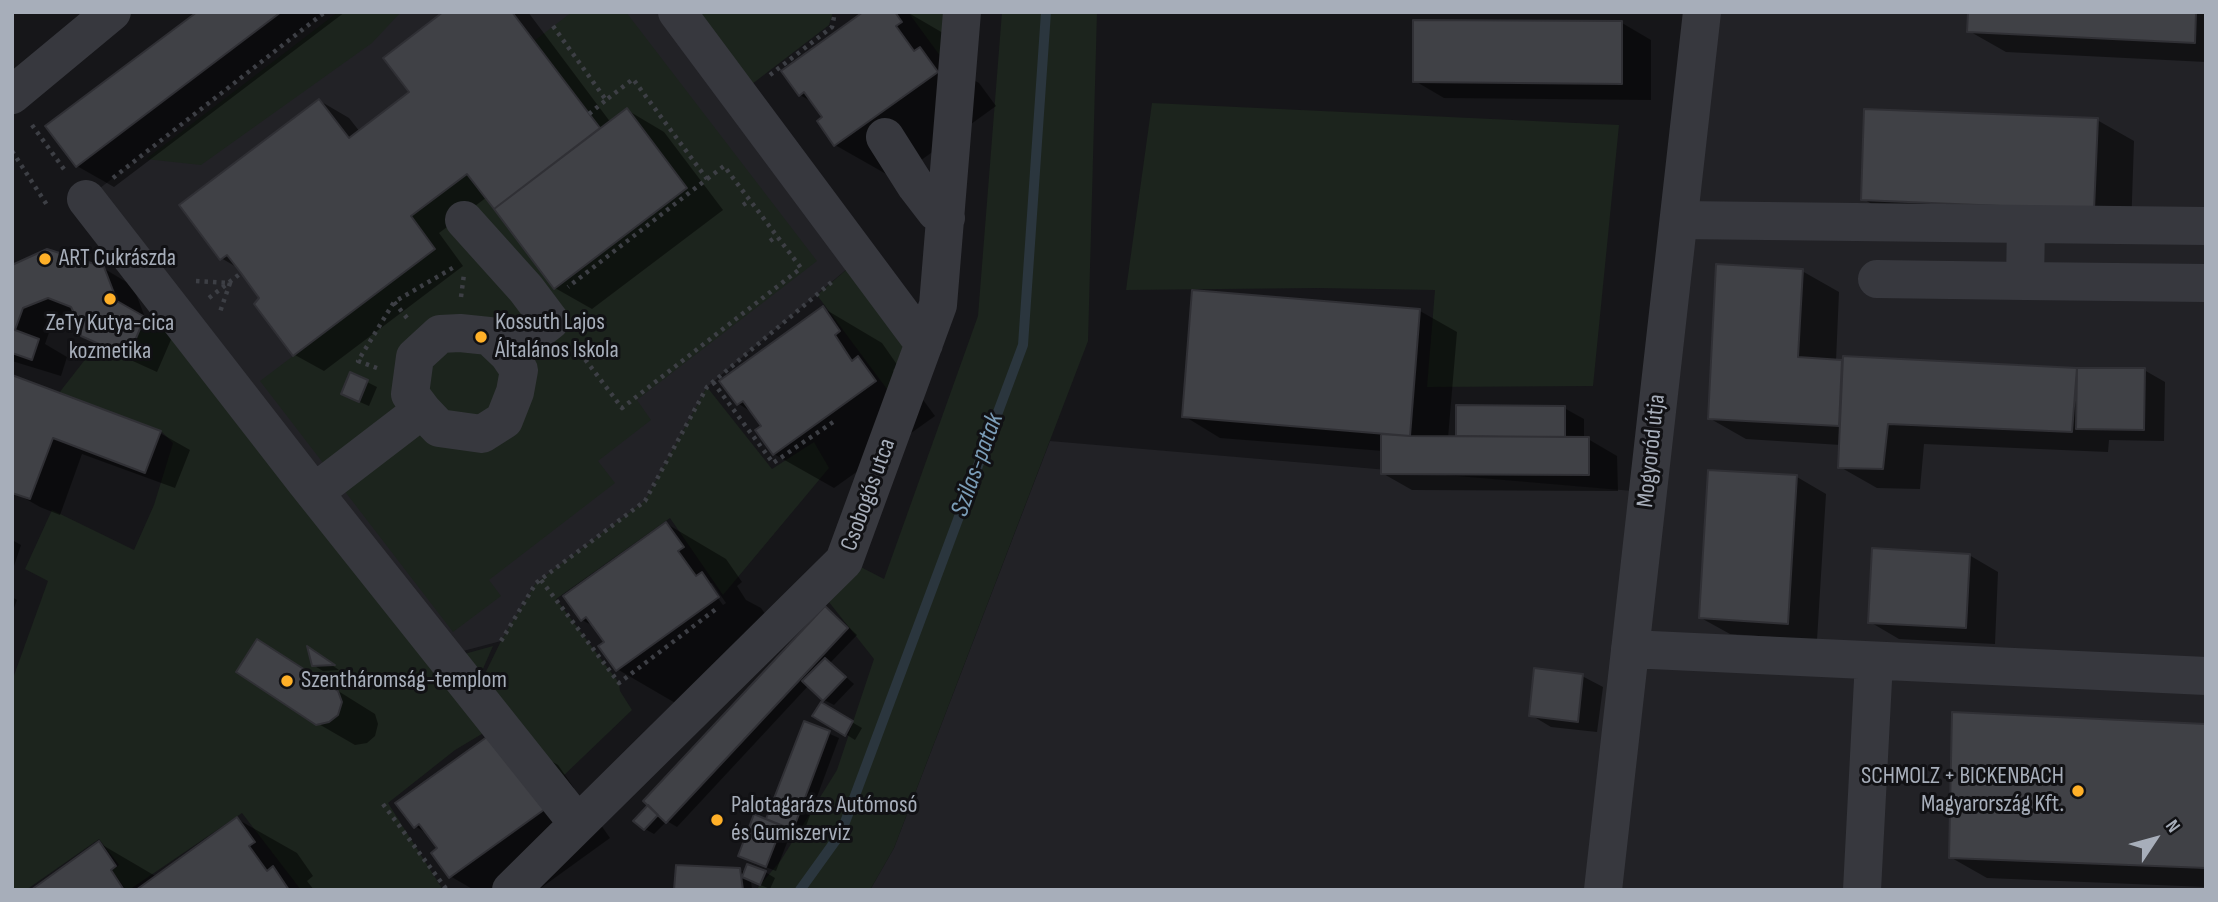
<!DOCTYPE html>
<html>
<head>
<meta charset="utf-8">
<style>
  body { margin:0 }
  #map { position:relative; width:2218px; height:902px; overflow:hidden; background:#161619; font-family:"Sofia Sans Condensed",sans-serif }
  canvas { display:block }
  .frame { position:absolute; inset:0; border:14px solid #a7aeba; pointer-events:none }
  .north { position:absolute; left:2120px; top:804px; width:70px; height:70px; -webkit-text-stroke:5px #111114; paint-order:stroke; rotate:54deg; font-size:19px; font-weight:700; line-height:28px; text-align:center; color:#a7aeba }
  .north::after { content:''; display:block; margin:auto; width:24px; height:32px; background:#a7aeba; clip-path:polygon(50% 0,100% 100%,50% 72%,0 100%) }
</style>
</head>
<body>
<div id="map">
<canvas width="2218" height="902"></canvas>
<div class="frame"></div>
<div class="north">N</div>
</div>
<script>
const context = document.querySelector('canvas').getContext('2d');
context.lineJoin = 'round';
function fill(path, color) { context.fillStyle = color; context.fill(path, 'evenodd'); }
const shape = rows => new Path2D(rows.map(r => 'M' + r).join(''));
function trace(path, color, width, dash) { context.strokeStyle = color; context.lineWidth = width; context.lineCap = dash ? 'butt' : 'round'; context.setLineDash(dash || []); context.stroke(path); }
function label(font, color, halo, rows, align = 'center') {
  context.font = font + ' "Sofia Sans Condensed",sans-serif'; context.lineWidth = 6; context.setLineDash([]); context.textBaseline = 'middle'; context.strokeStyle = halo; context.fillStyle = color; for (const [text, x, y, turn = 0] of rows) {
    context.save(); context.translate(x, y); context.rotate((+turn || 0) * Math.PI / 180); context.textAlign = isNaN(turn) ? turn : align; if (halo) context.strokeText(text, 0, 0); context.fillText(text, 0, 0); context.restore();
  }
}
const built = shape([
  [325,12,677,12,860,258,707,387,645,501,536,583,501,641,444,656,86,199],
  [1698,12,2206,12,2206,890,870,890,894,848,1050,441,1633,491]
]);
const green = shape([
  [338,12,401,12,372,43,201,165,146,159],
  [572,12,626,12,817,261,637,400,651,420,598,461,615,483,489,580,501,596,453,632,260,381,435,249,411,216,467,174,554,289,687,188,627,109,600,128,534,41],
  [684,12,833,12,829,25,743,91],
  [908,12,946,12,946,64],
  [1002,12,1097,12,1088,341,894,848,870,890,756,890,781,860,837,770,874,659,821,592,853,563,884,579,978,316],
  [1152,103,1619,125,1593,386,1427,387,1435,290,1318,288,1126,290],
  [860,258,921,340,895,400,817,295],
  [145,317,158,318,495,726,455,750,388,803,443,890,301,890,242,813,129,890,126,890,112,870,119,865,99,839,26,890,12,890,12,681,48,581,25,569,52,510,134,550,154,505,173,443,161,431,59,393,98,343,128,357],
  [707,387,772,469,814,442,829,468,723,595,670,518,556,599,619,683,620,691,632,710,559,780,475,694,501,641,536,583,645,501],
  [493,646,474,689,450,658]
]);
const shadow = shape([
  [200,12,345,12,114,187,77,166],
  [446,12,528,12,611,123,627,110,664,132,723,210,592,309,555,288,498,207,494,207,487,197,439,233,463,266,324,371,295,355,261,298,240,269,221,258,320,101,349,118,360,132,411,93],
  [866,12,907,12,943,33,964,75,979,83,996,106,895,179,835,145,825,118,814,103,800,95],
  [1970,12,2206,12,2206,62,2006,52,1969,31],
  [1622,23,1651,40,1651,100,1444,98,1415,81],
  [2097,120,2134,141,2131,230,1900,220,1863,199],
  [12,267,103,268,133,286,146,320,173,335,157,372,113,352,83,335,83,327,77,315,52,324,45,344,67,357,61,376,12,361],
  [1802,271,1839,292,1836,361,2144,370,2165,382,2164,441,2109,440,2108,452,1924,444,1920,489,1877,488,1840,467,1841,445,1746,439,1709,418],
  [1194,292,1420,311,1457,332,1448,438,1463,438,1458,435,1564,408,1584,419,1584,439,1588,439,1617,456,1618,491,1412,490,1382,473,1383,451,1220,438,1184,416],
  [823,308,882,343,898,366,893,370,903,384,918,393,935,416,834,488,774,454,763,426,753,413,739,404,722,381],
  [351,374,377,387,369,406,353,399],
  [12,377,160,433,190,450,175,488,82,454,60,515,40,507,12,491],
  [1797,477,1826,494,1817,640,1730,634,1701,618],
  [667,524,726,559,742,582,737,586,746,600,761,608,778,632,677,704,617,669,607,642,597,628,582,620],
  [707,583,712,583,726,603,723,605],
  [12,540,21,545,12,572],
  [1969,555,1998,572,1995,644,1899,639,1870,622],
  [12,597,17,600,12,613],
  [825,608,835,614,857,635,830,663,854,684,834,705,824,700,809,685,677,827,667,821,654,834,645,829],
  [258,641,375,714,378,724,375,736,367,743,355,745,317,723],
  [317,655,339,670,323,671,313,665],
  [1582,676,1603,687,1597,732,1551,727,1531,715],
  [821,704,862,728,855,740,815,715],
  [805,723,839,738,803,834,792,830,776,871,750,861],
  [2206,725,2206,887,1987,878,1950,857],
  [499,731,558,765,574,788,569,792,594,815,610,838,538,890,474,890,450,876,439,849,429,835,415,826],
  [237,819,297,853,313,876,307,881,314,890,34,890,99,843,157,877],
  [740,870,745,873,765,872,775,878,770,889,751,881,752,890,676,890]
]);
const stream = shape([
  [800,890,841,833,1023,345,1046,12]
]);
const building = shape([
  [197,12,281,12,76,167,45,126,197,12],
  [443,12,512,12,600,128,494,209,467,174,411,216,435,249,293,356,254,304,259,298,241,273,227,255,220,260,179,205,319,99,349,138,409,92,383,58,443,12],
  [863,12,895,12,902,22,896,26,914,51,920,47,938,72,834,146,817,121,822,117,804,92,799,96,781,71,863,12],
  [1968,12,2196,12,2195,43,1967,32,1968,12],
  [1413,20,1622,21,1622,84,1413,82,1413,20],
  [627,108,687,188,554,289,494,209,627,108],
  [1864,109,2098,118,2094,210,1861,200,1864,109],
  [47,249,104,267,117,301,145,317,128,357,81,336,81,327,71,307,48,298,23,308,15,330,39,339,32,360,12,353,12,265,47,249],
  [1716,264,1803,269,1798,357,1842,360,1839,426,1708,419,1716,264],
  [1192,290,1420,309,1410,436,1182,417,1192,290],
  [823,306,840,331,835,335,852,361,858,356,876,381,773,455,755,430,761,426,743,401,737,405,719,381,823,306],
  [1843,356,2077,368,2072,432,1888,424,1883,469,1838,468,1843,356],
  [2077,368,2145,368,2144,430,2076,429,2077,368],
  [350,372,368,380,359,402,341,394,350,372],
  [12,375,161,431,145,473,53,438,30,499,12,493,12,375],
  [1456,405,1565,406,1565,437,1456,436,1456,405],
  [1381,434,1410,436,1589,437,1589,475,1381,474,1381,434],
  [1708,470,1797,475,1788,624,1699,618,1708,470],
  [666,522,684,547,678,551,696,576,702,572,719,597,616,671,598,646,604,642,586,617,581,621,563,596,666,522],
  [1872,548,1970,554,1966,628,1868,623,1872,548],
  [825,606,848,628,666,823,643,801,825,606],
  [257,639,338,691,342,702,338,715,329,722,316,725,236,672,257,639],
  [307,646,335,665,312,666,307,646],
  [825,658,846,677,823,701,802,681,825,658],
  [1534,668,1583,674,1578,722,1529,716,1534,668],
  [821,702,853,721,845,736,812,716,821,702],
  [1952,712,2206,724,2206,868,1949,858,1952,712],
  [804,721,830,731,793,830,766,819,804,721],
  [498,729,552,804,449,878,431,853,437,848,419,824,414,828,395,803,498,729],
  [648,805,658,815,644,830,633,821,648,805],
  [754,814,782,826,766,867,738,856,754,814],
  [237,817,255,842,249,846,267,871,273,866,289,890,136,890,237,817],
  [99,841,116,866,111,870,124,890,31,890,99,841],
  [747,864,766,871,760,885,742,877,747,864],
  [676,865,740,868,743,890,674,890,676,865]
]);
const path = shape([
  [553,26,606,100,633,79,707,179,568,287],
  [770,75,832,27,835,12],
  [589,114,606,100],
  [32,125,66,172],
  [12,151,47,205],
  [113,178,325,12],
  [743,205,749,201],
  [770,241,777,236],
  [196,281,230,283,220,312],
  [461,297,464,274],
  [209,298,241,273],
  [407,318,394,302,456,266],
  [575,346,622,408,801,268,724,166,707,179],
  [377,368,358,361,394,302],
  [713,382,773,463,836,420],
  [541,580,619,683,716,609],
  [501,641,536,583,645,501,707,387,833,281],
  [383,804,447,890]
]);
const minor = shape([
  [677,12,924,344],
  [12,95,112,12],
  [885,137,916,186,936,212,946,218],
  [86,199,305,481,578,824],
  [464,220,526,289,550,321,508,354],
  [1679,220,2206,226],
  [2026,224,2025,281,2206,283],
  [1877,279,2025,281],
  [315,492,422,410,410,394,415,357,440,334,460,333,489,336,508,354,519,370,515,392,504,420,482,434,439,428,422,410],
  [1630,649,2206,676],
  [511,890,844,561,938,305,962,12],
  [1603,890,1702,12],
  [1862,890,1874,661]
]);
const markers = [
  [45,259,7,"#ffb028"],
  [110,299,7,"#ffb028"],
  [481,337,7,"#ffb028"],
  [287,681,7,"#ffb028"],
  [2078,791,7,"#ffb028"],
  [717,820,7,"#ffb028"]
];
const poiNames = [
  ["ART Cukrászda",59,259],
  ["Kossuth Lajos",495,323],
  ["Általános Iskola",495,351],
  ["ZeTy Kutya-cica",110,324,"center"],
  ["kozmetika",110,352,"center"],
  ["Szentháromság-templom",301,681],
  ["SCHMOLZ + BICKENBACH",2064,777,"right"],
  ["Magyarország Kft.",2064,805,"right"],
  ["Palotagarázs Autómosó",731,806],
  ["és Gumiszerviz",731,834]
];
const streetNames = [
  ["Mogyoród útja",1652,451,-84],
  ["Csobogós utca",869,495,-70]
];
const waterNames = [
  ["Szilas-patak",978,465,-70]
];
fill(built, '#222226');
fill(green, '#1c241d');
fill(shadow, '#0007');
trace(stream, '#2b363e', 10);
fill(building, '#404146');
trace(building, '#303035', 2);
trace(path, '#3d3f45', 4.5, [3.5, 5]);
trace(minor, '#37383e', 38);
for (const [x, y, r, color] of markers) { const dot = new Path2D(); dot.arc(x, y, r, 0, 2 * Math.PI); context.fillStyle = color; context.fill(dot); trace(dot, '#111114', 2.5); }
label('24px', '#a7aeba', '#111114', poiNames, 'left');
label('24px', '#a7aeba', '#111114', streetNames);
label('italic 26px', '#7b9db8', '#111114', waterNames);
</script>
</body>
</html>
